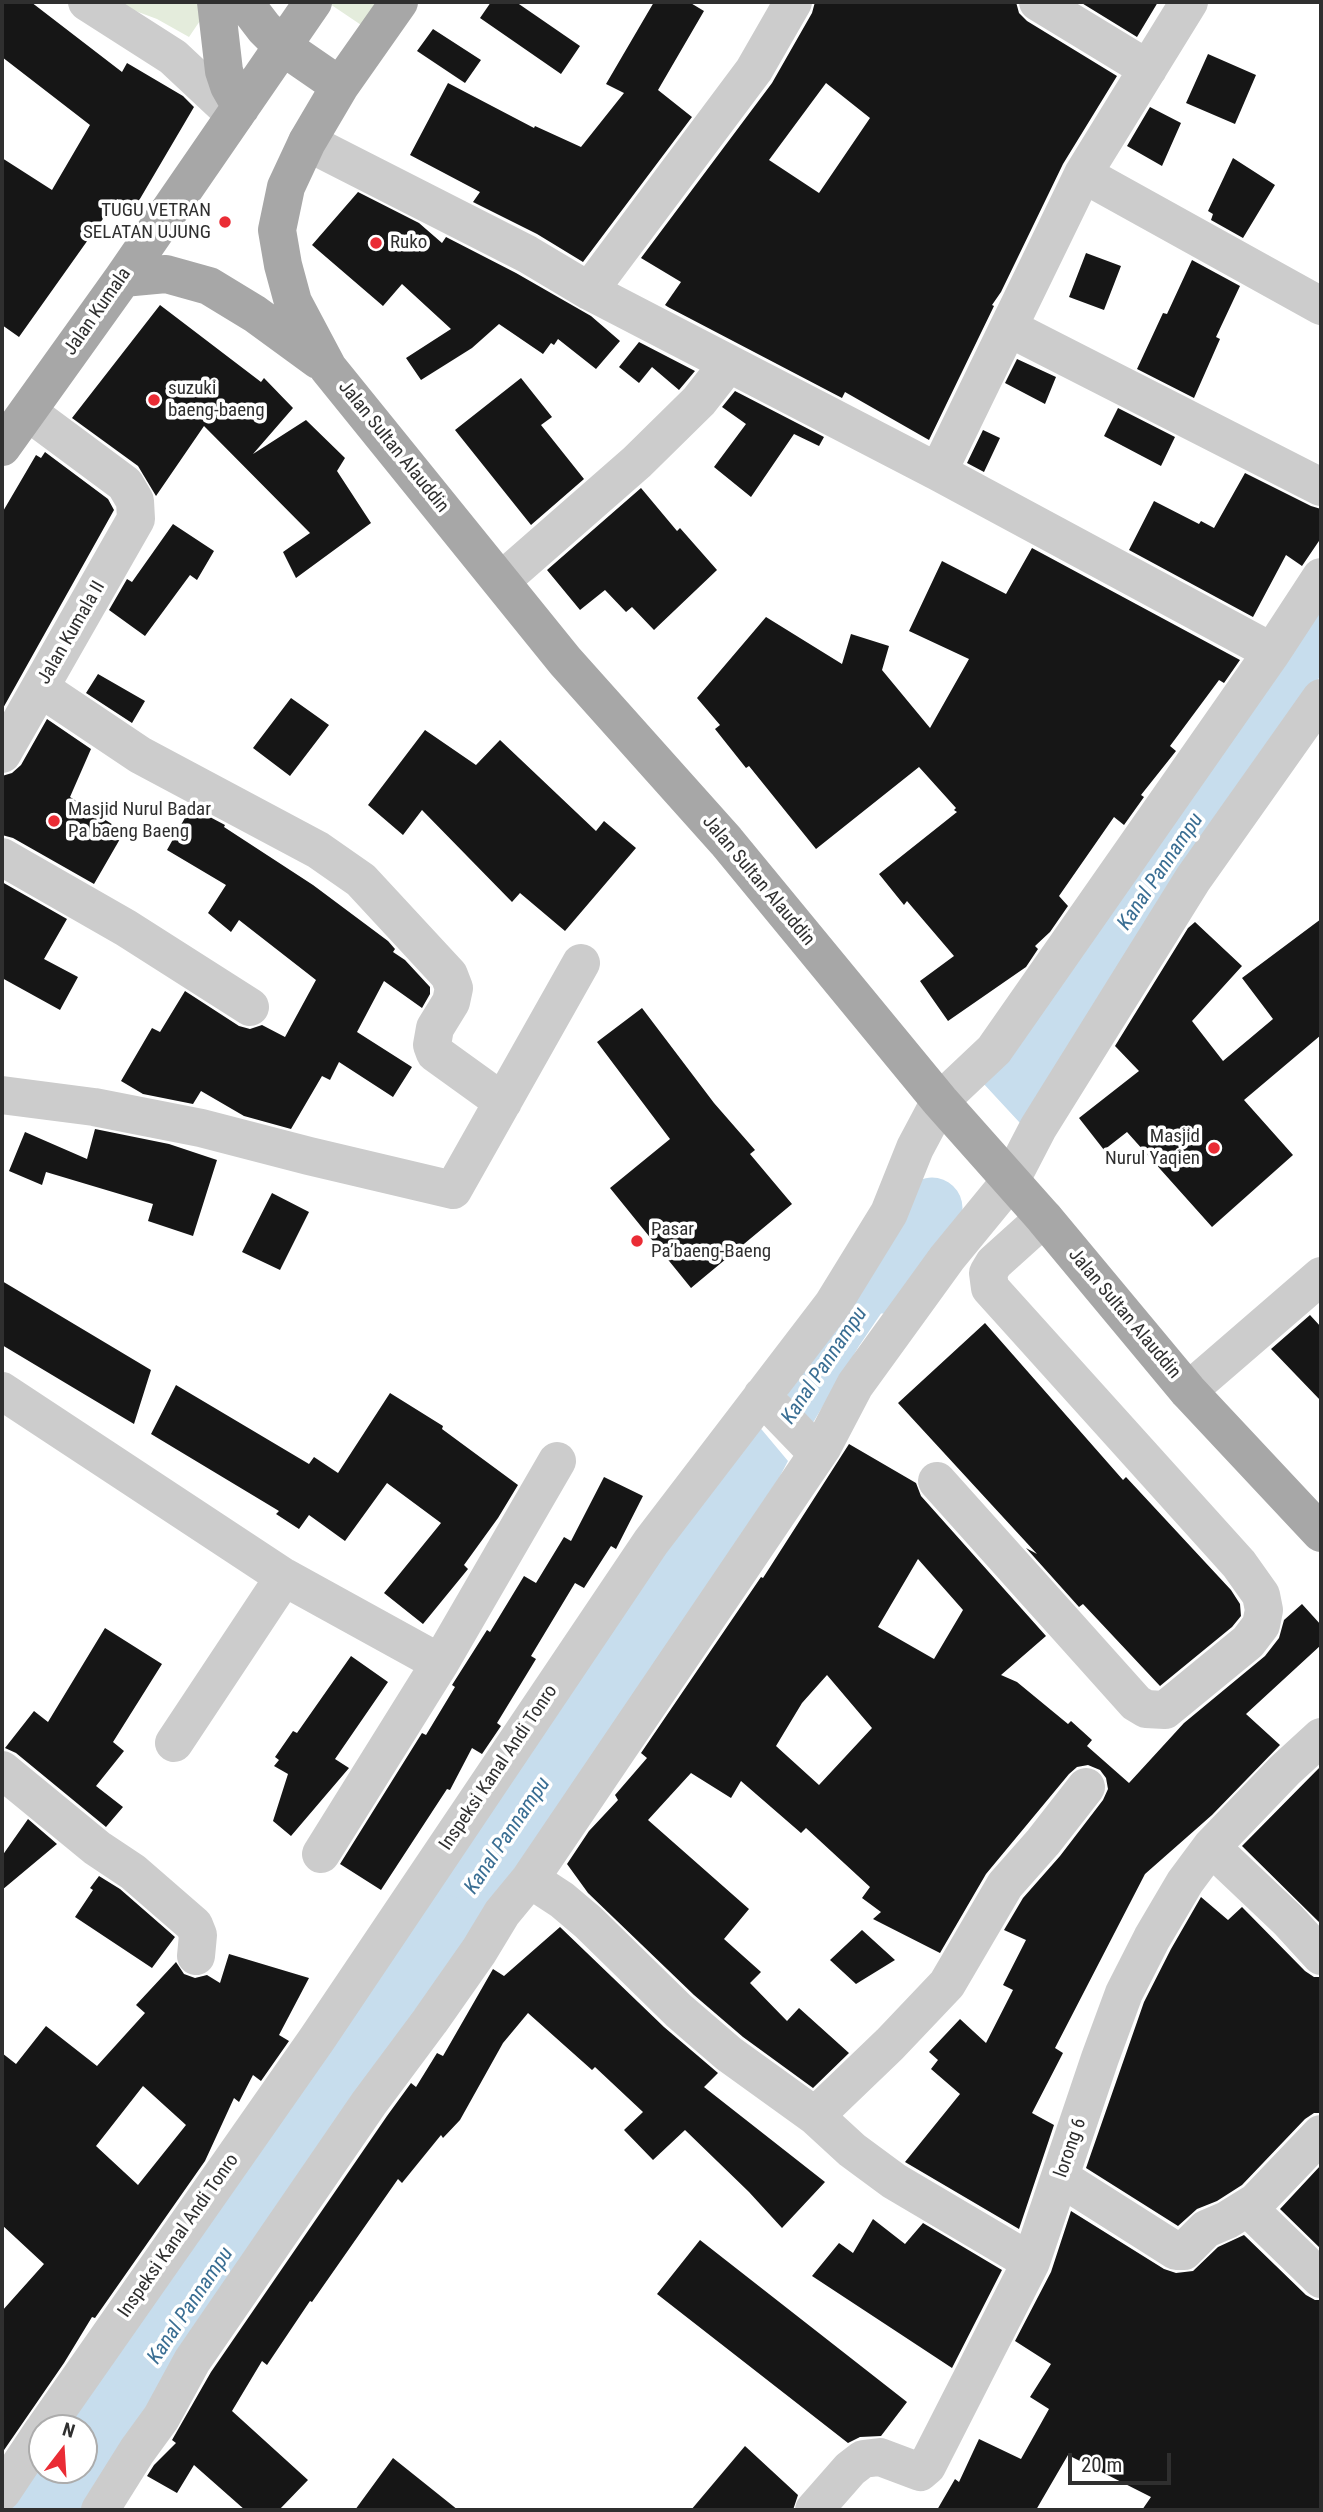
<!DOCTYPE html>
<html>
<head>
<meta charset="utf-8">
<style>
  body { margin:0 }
  #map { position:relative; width:1323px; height:2512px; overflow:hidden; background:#fff; font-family:"Roboto Condensed",sans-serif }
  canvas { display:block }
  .frame { position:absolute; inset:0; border:4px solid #2f2f2f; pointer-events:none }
  .north { position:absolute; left:28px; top:2414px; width:70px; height:70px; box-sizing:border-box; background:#fff; border:2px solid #acacac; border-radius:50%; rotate:17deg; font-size:19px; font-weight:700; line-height:28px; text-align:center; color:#2f2f2f }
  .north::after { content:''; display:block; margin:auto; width:24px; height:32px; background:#ea2c35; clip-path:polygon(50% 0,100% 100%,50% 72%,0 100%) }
  .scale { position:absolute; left:1068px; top:2453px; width:103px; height:32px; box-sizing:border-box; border:4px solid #2f2f2f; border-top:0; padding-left:9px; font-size:21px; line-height:24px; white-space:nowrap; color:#2f2f2f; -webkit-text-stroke:5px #fff; paint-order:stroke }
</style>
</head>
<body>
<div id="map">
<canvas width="1323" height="2512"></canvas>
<div class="frame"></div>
<div class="north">N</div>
<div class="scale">20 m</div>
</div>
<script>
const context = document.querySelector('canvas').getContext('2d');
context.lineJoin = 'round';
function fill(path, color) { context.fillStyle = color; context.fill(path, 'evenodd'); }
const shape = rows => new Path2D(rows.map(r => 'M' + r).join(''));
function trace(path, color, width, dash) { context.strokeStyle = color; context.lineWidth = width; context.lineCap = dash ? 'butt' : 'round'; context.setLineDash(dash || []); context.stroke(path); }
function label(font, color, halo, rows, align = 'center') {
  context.font = font + ' "Roboto Condensed",sans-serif'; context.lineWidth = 7; context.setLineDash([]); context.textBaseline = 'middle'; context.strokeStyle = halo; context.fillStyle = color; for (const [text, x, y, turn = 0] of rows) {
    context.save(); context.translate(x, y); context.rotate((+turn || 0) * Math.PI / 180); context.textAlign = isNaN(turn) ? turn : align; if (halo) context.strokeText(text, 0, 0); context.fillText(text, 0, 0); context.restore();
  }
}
const green = shape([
  [124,2,208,2,208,9,189,37,157,19,122,6],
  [327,2,399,2,376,35]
]);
const water = shape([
  [1321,592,1321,675,1020,1123,982,1082],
  [915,1197,941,1225,859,1346,808,1431,782,1385],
  [752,1418,788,1461,779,1478,422,2007,408,2002,371,1972],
  [365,1981,416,2018,89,2510,3,2510,42,2454,42,2470,84,2470,84,2428,60,2428]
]);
const river = shape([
  [883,1283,932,1208],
  [346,2073,447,1926]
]);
const building = shape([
  [2,2,31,2,122,72,127,63,183,96,194,107,134,209,117,199,19,337,2,325,2,158,52,190,90,125,2,57],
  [491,2,516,2,580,46,561,74,480,18],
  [654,2,689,2,704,11,658,90,692,117,583,262,537,234,473,202,480,192,410,155,448,83,534,128,535,126,581,147,624,93,606,84],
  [815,2,1016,2,1019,13,1027,21,1117,76,1063,164,1001,292,992,305,994,306,929,440,845,392,842,398,668,307,665,305,681,282,641,258,772,83,812,13],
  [826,83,870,118,819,193,769,160],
  [1080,2,1158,2,1137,37],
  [433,29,481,60,465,83,417,51],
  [1208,54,1256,75,1235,124,1186,103],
  [1150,107,1181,123,1162,166,1127,146],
  [1233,158,1275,185,1243,238,1211,220,1213,214,1208,211],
  [358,192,419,223,442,243,446,237,516,273,591,316,620,341,596,369,558,339,554,345,551,343,543,354,499,324,472,348,421,380,406,358,451,329,402,284,383,306,312,245],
  [1086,253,1121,266,1104,310,1069,297],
  [1192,260,1240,286,1216,337,1220,339,1194,398,1137,369,1163,313,1167,314],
  [160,305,261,382,264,378,293,408,253,454,306,420,345,458,337,471,371,523,296,578,283,552,310,533,204,426,156,496,138,466,72,418],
  [639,342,695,371,679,390,652,367,639,383,619,367],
  [1017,359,1056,377,1045,404,1005,383],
  [521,378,552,417,541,425,584,479,531,525,455,430],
  [735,391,824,437,819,446,794,434,751,497,714,467,746,424,722,407],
  [1118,408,1175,437,1161,466,1104,436],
  [983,430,1000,438,984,472,967,463],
  [45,452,108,499,114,510,2,710,2,513,36,455,41,458],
  [1245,473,1311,506,1321,509,1321,538,1302,566,1286,555,1253,617,1129,550,1154,501,1199,524,1201,521,1214,528],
  [641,488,677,531,680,528,717,570,654,630,632,607,626,612,605,590,580,610,547,570],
  [173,524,214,551,197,580,190,575,145,636,109,610,127,579,132,582],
  [1032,548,1240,660,1224,683,1219,680,1170,746,1176,751,1141,795,1144,797,1124,825,1114,817,1059,896,1068,906,1050,932,1035,946,1038,949,1026,967,948,1021,920,981,954,956,907,901,904,905,879,874,957,812,954,810,956,808,919,767,816,849,749,766,746,768,715,729,720,725,697,698,766,617,842,664,851,634,889,646,882,670,930,728,969,659,909,631,942,561,1006,594],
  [98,674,145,701,132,723,86,693],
  [291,698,329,725,290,776,253,748],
  [47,719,91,749,70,797,124,832,94,884,13,838,2,835,2,776,12,773,21,765],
  [425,730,476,765,500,740,596,831,604,821,636,848,565,931,520,893,512,902,422,810,403,835,368,805],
  [191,807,225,825,224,827,313,885,388,941,395,949,393,952,405,960,430,987,430,994,422,1008,384,981,357,1032,412,1067,393,1097,339,1062,330,1080,322,1076,291,1129,244,1116,201,1091,193,1104,143,1094,121,1081,152,1028,160,1032,185,991,239,1026,250,1029,262,1025,285,1037,316,980,239,920,231,932,208,913,226,885,167,850],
  [2,882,67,919,44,959,78,977,60,1010,2,978],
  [1321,919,1321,1035,1244,1100,1293,1155,1212,1227,1127,1132,1104,1150,1079,1118,1139,1071,1115,1046,1188,928,1195,922,1242,966,1192,1021,1223,1061,1273,1019,1242,978],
  [642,1008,714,1103,755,1150,750,1154,792,1204,691,1288,610,1188,670,1139,597,1042],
  [95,1129,169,1144,217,1160,193,1236,148,1221,153,1204,46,1172,42,1185,9,1171,25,1132,87,1159],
  [272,1193,309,1212,280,1270,242,1252],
  [2,1281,151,1370,134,1424,2,1345],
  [1310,1315,1321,1327,1321,1401,1271,1349],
  [985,1323,1123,1480,1126,1477,1231,1590,1240,1604,1241,1616,1232,1627,1160,1686,1083,1604,1079,1607,1026,1548,1037,1554,898,1403],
  [176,1385,309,1464,314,1457,338,1473,390,1393,443,1426,442,1429,518,1485,498,1518,464,1565,468,1569,423,1624,384,1593,441,1523,387,1483,345,1541,309,1515,299,1529,276,1514,279,1511,151,1434],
  [849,1444,916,1483,921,1496,1046,1636,1001,1675,1017,1682,1068,1724,1071,1721,1092,1740,1087,1746,1129,1783,1184,1723,1265,1656,1279,1638,1284,1620,1302,1604,1321,1625,1321,1645,1246,1714,1280,1745,1212,1815,1145,1874,1055,2048,1063,2053,1032,2113,1054,2125,1019,2229,905,2162,960,2094,931,2069,938,2060,929,2052,960,2019,986,2043,1013,1990,1003,1985,1026,1940,1004,1930,1023,1898,1060,1856,1103,1800,1108,1789,1106,1778,1100,1770,1088,1765,1077,1767,1069,1774,986,1874,940,1953,873,1919,881,1912,862,1898,870,1887,806,1828,801,1833,741,1781,731,1798,691,1773,648,1820,749,1909,724,1939,761,1972,750,1983,787,2021,799,2008,849,2053,813,2088,743,2037,694,1995,588,1893,567,1864,589,1831,618,1800,615,1795,647,1758,641,1753,761,1577,763,1578],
  [918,1559,963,1610,934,1659,878,1627],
  [827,1675,872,1728,819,1785,776,1746,802,1703],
  [604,1477,643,1496,616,1549,611,1546,584,1588,575,1583,531,1656,536,1659,497,1723,501,1726,482,1754,472,1748,450,1790,447,1789,381,1890,340,1864,422,1733,426,1735,455,1687,452,1685,487,1630,490,1632,524,1576,536,1583,564,1537,571,1541],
  [105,1628,162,1664,113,1742,124,1751,96,1786,123,1807,106,1827,16,1753,5,1748,34,1711,48,1722],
  [351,1656,388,1682,335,1759,349,1768,291,1836,273,1821,288,1774,274,1766,279,1760,275,1757,293,1731,297,1733],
  [1321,1766,1321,1924,1242,1846],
  [28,1819,57,1844,2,1890,2,1856],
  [99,1876,120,1889,175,1937,152,1968,75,1917,93,1890,90,1888],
  [1201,1897,1228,1920,1242,1907,1305,1971,1314,1977,1321,1977,1321,2113,1314,2113,1305,2119,1242,2185,1217,2201,1197,2209,1178,2226,1086,2168,1144,2002,1171,1949],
  [560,1927,664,2027,718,2073,704,2087,825,2182,782,2228,749,2192,685,2130,653,2160,624,2130,643,2112,595,2067,592,2070,528,2013,503,2043,460,2120,443,2138,441,2135,402,2183,398,2179,312,2302,310,2301,267,2365,262,2361,232,2411,308,2480,279,2510,245,2510,194,2465,177,2493,147,2476,154,2465,176,2443,172,2440,211,2372,387,2116,411,2083,416,2087,437,2053,443,2056,493,1969,504,1976],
  [862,1930,895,1960,856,1984,830,1960],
  [229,1954,309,1978,279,2035,289,2041,261,2081,253,2075,239,2102,234,2098,205,2161,95,2318,92,2317,64,2363,2,2453,2,2311,44,2264,2,2225,2,2053,16,2064,46,2026,97,2066,145,2013,136,2005,176,1962,184,1974,195,1978,207,1975,220,1983],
  [143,2086,186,2125,138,2185,96,2146],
  [1321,2165,1321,2249,1280,2209],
  [1071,2211,1164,2269,1176,2273,1193,2271,1218,2247,1244,2235,1306,2295,1315,2300,1321,2300,1321,2510,1142,2510,1151,2497,1068,2455,1036,2510,937,2510,955,2479,959,2482,979,2439,1021,2459,1049,2409,1030,2397,1051,2364,1015,2341,1051,2272],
  [873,2219,905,2244,923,2223,1002,2270,952,2368,812,2276,839,2243,853,2253],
  [700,2240,907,2402,881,2436,860,2437,848,2443,657,2294],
  [745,2446,798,2495,793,2510,691,2510],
  [393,2458,458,2510,355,2510]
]);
const minor = shape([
  [87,2,173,57,235,115],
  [1038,2,1148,69],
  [307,142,527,254,589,291,938,472,1272,652],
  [1083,174,1321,306],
  [589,291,754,70,793,2],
  [1009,328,1321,487],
  [938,472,1083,174,1189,2],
  [501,581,637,462,699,401,728,364],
  [40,688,140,755,318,850,361,880,449,975,454,988,451,1002,435,1028,432,1045,435,1053,503,1102],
  [2,754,136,519,135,501,125,484,28,412],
  [2,857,126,928,250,1007],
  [2,1095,94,1107,201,1128,309,1156,453,1190,581,963],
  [2,1391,284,1577,440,1663],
  [1188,1391,1321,1276],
  [762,1396,817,1453],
  [937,1481,1136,1703,1146,1709,1165,1710,1248,1642,1261,1625,1264,1610,1261,1595,1239,1564,990,1288,988,1273,994,1263,1044,1218],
  [174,1743,284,1577],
  [2,1770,97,1848,133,1872,194,1925,198,1935,196,1956],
  [1211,1847,1288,1920,1321,1956],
  [321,1854,440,1663,557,1461],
  [530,1879,562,1900,588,1922,679,2011,729,2054,815,2116,852,2150,894,2181,1031,2262],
  [815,2116,890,2044,947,1984,1005,1885,1043,1842,1086,1787],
  [1061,2178,1176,2251,1184,2251,1206,2229,1227,2220,1256,2202,1321,2134],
  [1248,2208,1321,2279],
  [45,2428,317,2039,651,1542,833,1304,889,1213,915,1148,940,1101,994,1050,1272,652,1321,577],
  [2,2492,42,2432],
  [100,2510,137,2451,161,2418,192,2361,369,2103,430,2021,479,1951,502,1913,530,1879,823,1446,855,1385,947,1258,1011,1180,1038,1128,1193,879,1321,698],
  [814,2510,850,2469,863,2459,880,2457,920,2472,927,2466,1031,2262,1100,2058,1124,1993,1152,1938,1185,1882,1211,1847,1285,1770,1321,1737]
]);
const major = shape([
  [216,2,224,71,229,86,241,107],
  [244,2,264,28,282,46,340,86],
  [399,2,340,86,307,142,286,187,277,230,283,265,293,302,328,368,565,661,726,841,940,1101,1044,1218,1188,1391,1321,1533],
  [123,278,166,274,209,286,255,314,318,360],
  [2,447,123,278,313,2]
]);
const markers = [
  [225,222,7,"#ea2c35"],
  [376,243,7,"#ea2c35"],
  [154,400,7,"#ea2c35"],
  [54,821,7,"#ea2c35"],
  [1214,1148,7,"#ea2c35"],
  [637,1241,7,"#ea2c35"]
];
const poiNames = [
  ["TUGU VETRAN",211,211,"right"],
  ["SELATAN UJUNG",211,233,"right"],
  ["Ruko",390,243],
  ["suzuki",168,389],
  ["baeng-baeng",168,411],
  ["Masjid Nurul Badar",68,810],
  ["Pa baeng Baeng",68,832],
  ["Masjid",1200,1137,"right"],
  ["Nurul Yaqien",1200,1159,"right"],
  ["Pasar",651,1230],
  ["Paʼbaeng-Baeng",651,1252]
];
const streetNames = [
  ["Jalan Kumala",98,312,-55],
  ["Jalan Sultan Alauddin",393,447,51],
  ["Jalan Kumala II",72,633,-60],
  ["Jalan Sultan Alauddin",758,881,50],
  ["Jalan Sultan Alauddin",1124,1314,50],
  ["Inspeksi Kanal Andi Tonro",499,1768,-56],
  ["lorong 6",1071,2148,-71],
  ["Inspeksi Kanal Andi Tonro",179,2236,-55]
];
const waterNames = [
  ["Kanal Pannampu",1161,872,-56],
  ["Kanal Pannampu",825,1366,-56],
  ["Kanal Pannampu",508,1836,-56],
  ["Kanal Pannampu",191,2306,-56]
];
fill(green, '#e4ecdc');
fill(water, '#c7dded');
trace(river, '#c7dded', 61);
fill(building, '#161616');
trace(minor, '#ccc', 38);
trace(major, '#a7a7a7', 38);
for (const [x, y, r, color] of markers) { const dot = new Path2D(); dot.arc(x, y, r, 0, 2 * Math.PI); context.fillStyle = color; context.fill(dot); trace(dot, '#fff', 2.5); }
label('19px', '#2f2f2f', '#fff', poiNames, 'left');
label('19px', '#2f2f2f', '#fff', streetNames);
label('italic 21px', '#3a6e93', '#fff', waterNames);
</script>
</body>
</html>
